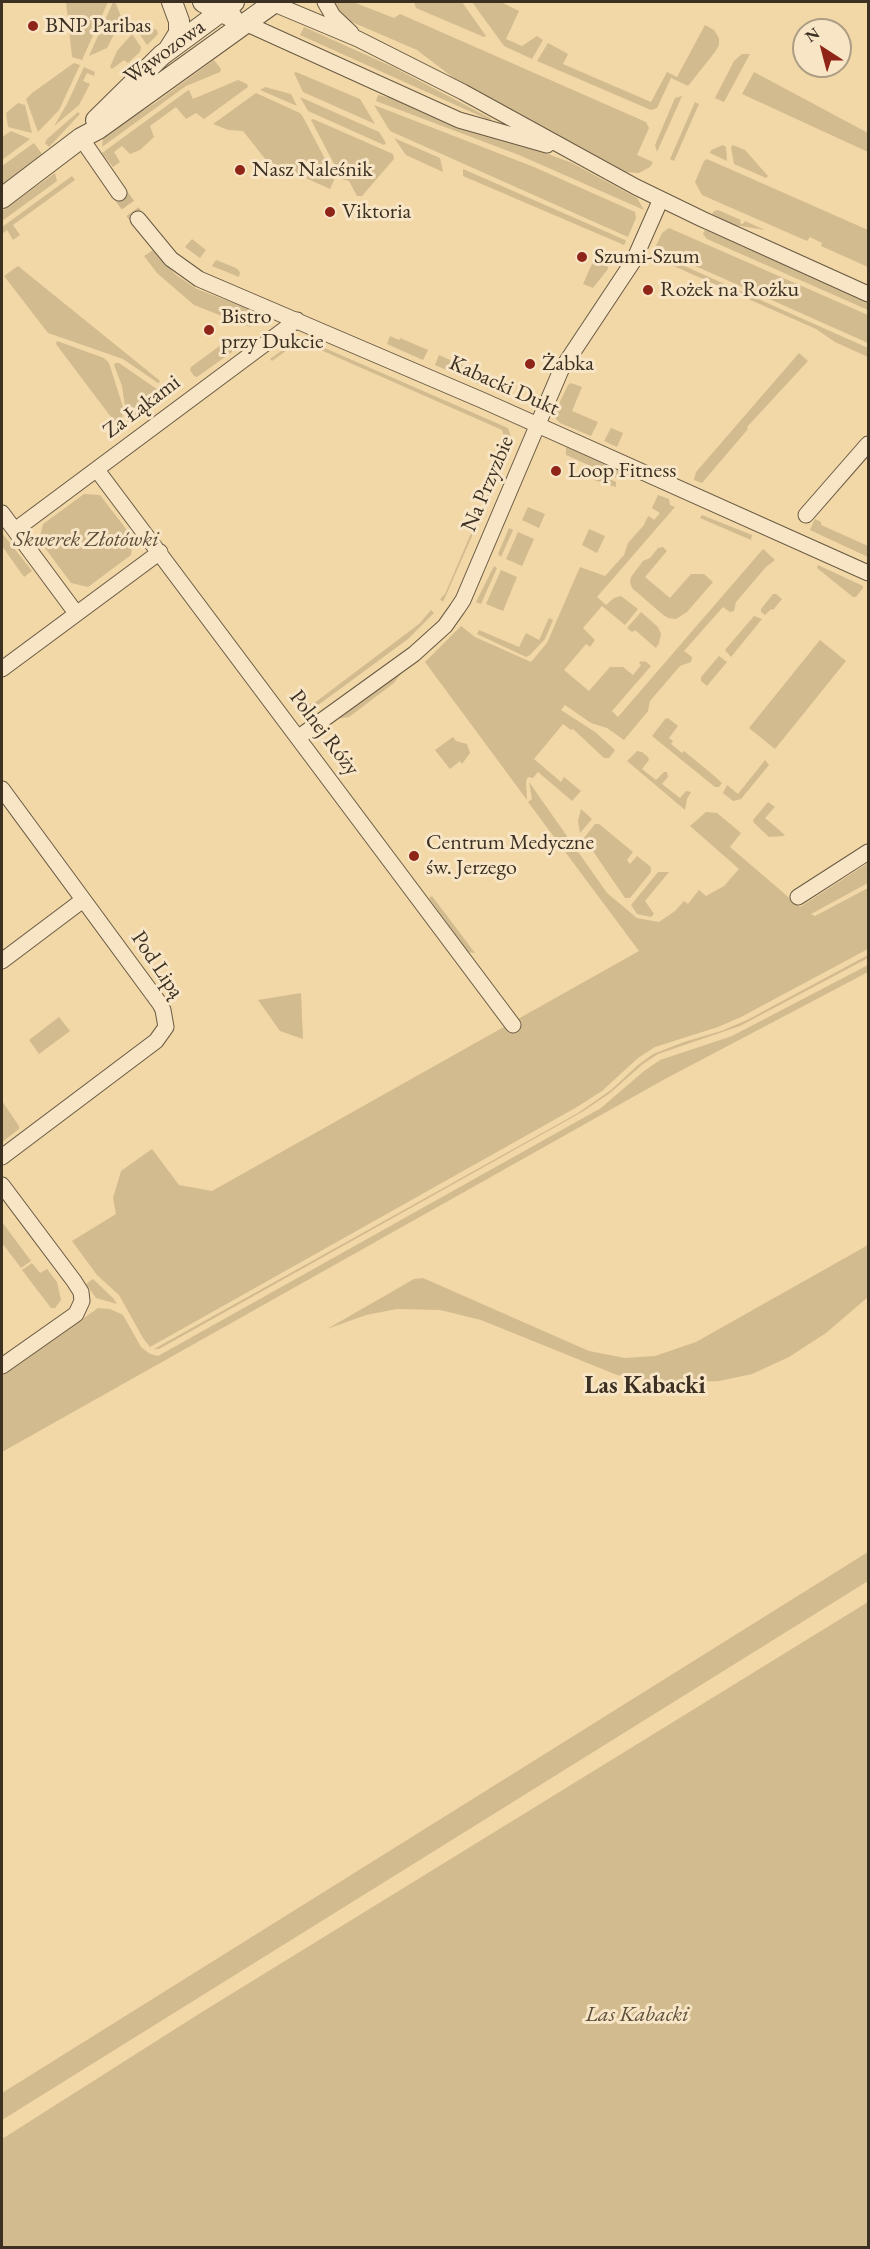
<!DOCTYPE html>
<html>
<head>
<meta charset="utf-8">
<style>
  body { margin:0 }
  #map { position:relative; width:870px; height:2249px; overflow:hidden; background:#f2d7a7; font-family:"EB Garamond",serif }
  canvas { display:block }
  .frame { position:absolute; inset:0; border:3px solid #3b3022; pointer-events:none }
  .north { position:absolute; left:792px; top:18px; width:60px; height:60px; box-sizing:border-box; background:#f7e5c6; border:2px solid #ac9d84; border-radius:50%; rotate:324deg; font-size:16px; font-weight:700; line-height:24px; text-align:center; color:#3b3022 }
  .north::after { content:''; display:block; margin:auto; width:21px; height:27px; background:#8f2418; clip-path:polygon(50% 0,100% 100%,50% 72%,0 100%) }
</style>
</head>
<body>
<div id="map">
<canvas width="870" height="2249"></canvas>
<div class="frame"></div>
<div class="north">N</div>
</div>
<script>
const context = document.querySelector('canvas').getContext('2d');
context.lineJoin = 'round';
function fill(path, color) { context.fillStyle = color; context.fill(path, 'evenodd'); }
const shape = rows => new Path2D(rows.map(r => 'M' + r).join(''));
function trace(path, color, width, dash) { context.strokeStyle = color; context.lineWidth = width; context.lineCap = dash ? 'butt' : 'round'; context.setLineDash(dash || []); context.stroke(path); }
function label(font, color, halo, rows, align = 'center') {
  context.font = font + ' "EB Garamond",serif'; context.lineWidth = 6; context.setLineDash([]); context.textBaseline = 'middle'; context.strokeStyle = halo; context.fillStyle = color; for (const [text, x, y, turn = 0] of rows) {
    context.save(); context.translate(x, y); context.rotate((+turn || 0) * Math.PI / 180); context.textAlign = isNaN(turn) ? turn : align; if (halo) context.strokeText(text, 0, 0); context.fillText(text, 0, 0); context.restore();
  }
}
const green = shape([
  [66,2,108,2,82,60,72,57],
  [113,2,116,4,122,19,107,48,89,56],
  [332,2,353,2,394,18,400,14,646,122,649,128,637,155,653,162,650,167,639,173,626,172,455,79,417,50,352,22,340,14],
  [414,2,462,2,486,36,484,37,416,8],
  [472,2,501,2,519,11,506,39,522,46,537,36,543,40,532,59,504,46],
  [705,25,714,30,719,38,719,45,715,52,688,86,671,78,657,108,651,110,537,61,548,43,568,54,563,64,651,102,667,72,677,77],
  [147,27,157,30,158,34,147,45,137,30,145,33],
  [304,27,393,67,492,119,489,120,300,35],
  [132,34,141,47,140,52,128,63,124,60,112,69,110,67,117,51],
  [742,54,750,54,724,102,715,98,734,61],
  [214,60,221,69,220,72,186,86,102,147,103,139,108,132,155,103],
  [74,63,80,65,59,110,38,132,26,99,32,93],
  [84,67,95,72,94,76,87,73,83,81,90,84,79,105,54,126,67,104],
  [296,72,360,99,375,124,303,92,294,73],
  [754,72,868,133,868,152,742,94],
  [238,80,247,84,248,87,204,119,196,113,186,119,176,107,150,126,154,137,140,150,130,154,122,146,114,152,120,162,113,167,104,156,102,153,187,91,189,90,193,99],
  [265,87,291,94,297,106,260,90],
  [256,93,300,113,303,117,335,178,330,189,266,160,243,131,228,130,213,124],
  [378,95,406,101,572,163,637,198,644,210,519,155,376,101],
  [682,96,657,152,655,145,675,98],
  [300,97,379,132,386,143,384,145,308,111],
  [695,102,699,104,674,161,670,159],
  [18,103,25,105,32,133,8,127,6,113],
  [374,105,534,167,635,212,636,218,628,237,390,131],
  [78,112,80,114,49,147,45,143,47,139],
  [313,119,393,154,394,159,362,196,357,196,349,181,342,179,311,120],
  [11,131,30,139,2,160,2,137],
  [394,138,440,158,443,172,406,155],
  [34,143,42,154,2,185,2,166],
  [723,145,726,147,727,161,710,153,711,150],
  [733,145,745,150,768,176,766,178,734,164,731,147],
  [707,159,868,230,868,267,821,246,822,243,810,237,807,241,702,195,695,182,704,161],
  [463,169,625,240,626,241,624,245,463,176],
  [55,173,57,181,2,221,2,211],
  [72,176,75,180,13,225,20,235,13,240,7,230,2,234,2,227],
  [718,210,741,220,740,223,743,224,745,221,765,230,734,225,712,214,714,211],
  [669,228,868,315,868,343,655,248,662,233],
  [705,230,868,302,868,310,707,239,703,234],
  [192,239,206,250,200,258,185,247],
  [153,250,176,275,197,289,259,313,260,315,250,327,194,305,157,273,144,256],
  [653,252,868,348,868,357,835,342,816,329,651,256],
  [596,255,607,263,608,269,593,288,583,284],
  [216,260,236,268,240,272,239,277,212,266],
  [18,266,159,380,160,382,158,383,123,359,48,333,4,276],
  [390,336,399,340,400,338,428,350,423,360,387,344],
  [304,339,508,428,513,443,443,602,440,599,445,594,508,447,502,430,305,343,294,345,272,361,270,359,295,341],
  [57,341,104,358,109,363,123,407,122,428,120,429,56,344],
  [225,342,233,349,232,352,197,377,194,376,190,370,191,367],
  [799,353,808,361,747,427,748,429,702,483,694,480,696,472],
  [439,355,504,384,502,393,500,394,435,365],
  [115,363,119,363,164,394,165,397,164,401,128,427,122,386,114,365],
  [571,383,582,387,572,411,598,422,591,436,560,423,556,419,555,412,568,385],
  [611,428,623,433,617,447,604,441],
  [566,447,627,473,620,479,566,455],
  [596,473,616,482,616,487,594,480,593,478],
  [84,494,100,495,133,538,131,555,88,587,71,583,39,540,43,524],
  [658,495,669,499,670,505,675,507,597,597,606,605,614,598,621,596,638,609,625,625,602,606,583,628,595,640,590,647,586,644,564,670,589,691,610,667,623,667,633,675,641,665,639,663,641,661,643,662,645,661,651,666,612,711,618,717,763,549,775,560,766,567,736,602,734,611,730,612,723,607,684,651,692,657,691,662,680,666,650,701,648,711,624,740,607,728,591,723,565,705,561,710,595,732,615,750,609,758,604,758,573,729,571,730,563,724,534,759,561,782,564,777,581,791,572,801,538,772,533,778,528,777,526,781,527,800,425,662,461,626,475,637,531,662,547,643,580,567,605,576,624,555,628,543,644,525,647,518,649,516,654,520,660,513,652,508],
  [528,507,545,514,539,528,522,520],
  [702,515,752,535,751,540,700,518],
  [815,519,821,522,821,525,868,546,868,557,810,530],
  [509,528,513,530,501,557,498,554],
  [589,529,605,536,597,553,582,545],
  [518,532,534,539,522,566,506,559],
  [3,534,32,571,24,577,2,546,2,535],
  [663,547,667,551,645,577,670,598,691,574,704,574,713,582,687,612,676,619,668,618,662,614,632,588,630,582,631,577,643,561,650,558,658,548],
  [818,565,863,586,863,588,856,597,853,597,817,568],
  [494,566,497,568,481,604,476,602],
  [501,570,517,577,503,611,486,604],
  [773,594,776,594,782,599,773,610,771,609,765,615,761,612,761,609],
  [431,610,434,613,408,639,310,711,299,709,292,700,313,704,419,624],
  [641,612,658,627,661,634,659,643,656,648,635,630,632,632,627,628],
  [754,616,762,619,731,657,725,650],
  [549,618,553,620,545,639,530,655,526,657,477,634,479,630,519,647,526,633,539,640],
  [820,640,846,661,775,749,749,728],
  [719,656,727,662,707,686,701,681,701,677],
  [403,671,394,683,349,717,336,719],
  [668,718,678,726,669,738,673,741,671,744,682,753,684,751,712,774,722,783,719,787,715,787,652,736,665,719],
  [453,737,456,741,467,744,470,753,462,764,460,761,450,769,435,750],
  [637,751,642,752,648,757,649,760,642,769,656,780,664,772,667,772,668,777,662,784,680,798,686,791,691,792,687,799,685,810,627,761],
  [765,760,769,765,741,799,733,801,723,793,727,785,738,794],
  [529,782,607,893,637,918,659,922,675,911,684,901,688,904,699,890,706,896,724,886,739,869,690,826,706,812,717,813,741,833,730,847,800,907,868,863,868,883,811,914,815,916,868,888,868,949,741,1017,718,1027,655,1047,638,1058,602,1091,577,1107,150,1347,143,1338,119,1295,97,1275,72,1241,116,1214,113,1198,121,1171,152,1149,179,1185,212,1191,639,951,528,802,532,799],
  [768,802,775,807,765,818,785,835,783,836,769,837,754,823,753,820],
  [581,809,592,819,580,833,578,821],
  [595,824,599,824,633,852,627,860,630,864,637,856,651,867,651,872,630,898,625,898,584,838],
  [658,872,669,872,645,901,654,914,651,917,637,914,631,905],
  [432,896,475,953,468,952,429,898],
  [868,955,868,958,740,1026,658,1054,643,1064,610,1093,582,1112,159,1349,154,1349,578,1113,611,1090,638,1065,653,1054,684,1042,721,1031,747,1020],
  [868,965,868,972,665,1079,2,1452,2,1376,98,1308,110,1309,123,1315,141,1347,150,1354,158,1356,601,1108,644,1071,660,1060,732,1036],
  [301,993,303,1039,280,1031,258,1000],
  [59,1017,70,1031,39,1054,29,1040],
  [2,1101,19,1126,19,1129,2,1142],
  [2,1222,31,1261,21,1268,2,1243],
  [868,1245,868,1297,826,1333,789,1357,752,1374,719,1381,667,1383,617,1375,481,1320,440,1310,397,1309,366,1315,327,1329,414,1279,423,1278,589,1351,625,1358,655,1356,696,1342],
  [32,1263,40,1273,47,1269,57,1282,61,1300,55,1308,51,1308,22,1270],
  [93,1279,113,1298,117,1304,96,1298,86,1284],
  [868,1552,868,1581,2,2120,2,2093],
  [868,1602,868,2247,2,2247,2,2139,202,2012]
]);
const minorTunnel = shape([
  [119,193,138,219]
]);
const minor = shape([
  [325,2,333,16,351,33],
  [272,3,358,39,463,92,636,187,702,219,868,294],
  [245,23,459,120,547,145],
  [81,138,119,193],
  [138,219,171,259,199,279,484,401,868,573],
  [97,470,513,1025],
  [2,513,76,613],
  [806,515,868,444],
  [15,530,297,320],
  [2,669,160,552],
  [299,737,414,654,445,626,457,609,463,600,561,370,634,260,661,199],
  [2,789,160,1004,163,1010,166,1027,156,1041,2,1157],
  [798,897,868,852],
  [2,961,83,900],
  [2,1185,74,1281,81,1292,82,1301,76,1314,2,1366]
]);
const tertiary = shape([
  [203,2,232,17],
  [169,49,179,33,179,21,172,2],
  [96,120,162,55,234,2],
  [2,198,81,138,98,129,275,2]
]);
const markers = [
  [33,26,6,"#8f2418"],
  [240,170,6,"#8f2418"],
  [330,212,6,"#8f2418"],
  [582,257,6,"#8f2418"],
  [648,290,6,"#8f2418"],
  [209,330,6,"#8f2418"],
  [530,364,6,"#8f2418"],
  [556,471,6,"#8f2418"],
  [414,856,6,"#8f2418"]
];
const poiNames = [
  ["BNP Paribas",45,26],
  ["Nasz Naleśnik",252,170],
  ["Viktoria",342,212],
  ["Szumi-Szum",594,257],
  ["Rożek na Rożku",660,290],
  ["Bistro",221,317],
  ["przy Dukcie",221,342],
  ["Żabka",542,364],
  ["Loop Fitness",568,471],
  ["Centrum Medyczne",426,843],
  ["św. Jerzego",426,868]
];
const streetNames = [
  ["Wąwozowa",165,52,-36],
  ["Kabacki Dukt",504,386,24],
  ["Za Łąkami",142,407,-37],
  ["Na Przyzbie",488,484,-67],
  ["Polnej Róży",324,733,53],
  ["Pod Lipą",157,965,56]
];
const parkNames = [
  ["Skwerek Złotówki",86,540],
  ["Las Kabacki",637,2015]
];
const neighbourhoodNames = [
  ["Las Kabacki",645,1386]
];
fill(green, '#d3bb90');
trace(minorTunnel, '#cdb68c', 15, [15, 8]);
trace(minor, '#695a43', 17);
trace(tertiary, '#695a43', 22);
trace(minor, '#f7e5c6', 15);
trace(tertiary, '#f7e5c6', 20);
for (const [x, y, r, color] of markers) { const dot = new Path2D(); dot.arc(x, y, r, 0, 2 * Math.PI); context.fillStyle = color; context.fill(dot); trace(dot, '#f7e5c6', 2); }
label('22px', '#3b3022', '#f7e5c6', poiNames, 'left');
label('22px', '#3b3022', '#f7e5c6', streetNames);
label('italic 22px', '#594c38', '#f7e5c6', parkNames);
label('bold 24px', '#3b3022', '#f7e5c6', neighbourhoodNames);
</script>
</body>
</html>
